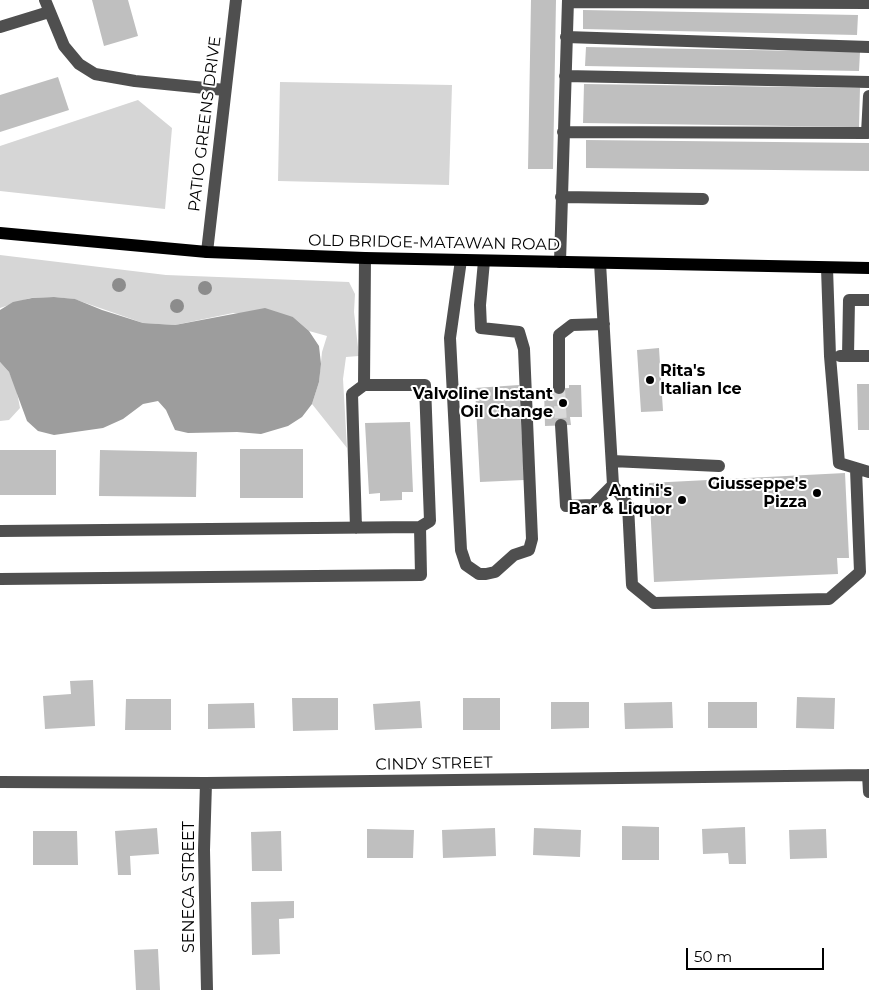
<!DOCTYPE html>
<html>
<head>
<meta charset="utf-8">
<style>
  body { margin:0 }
  #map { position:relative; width:869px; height:990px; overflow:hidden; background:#fff; font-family:Montserrat,sans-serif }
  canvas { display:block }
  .scale { position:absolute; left:686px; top:948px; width:138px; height:22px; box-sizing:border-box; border:2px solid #000; border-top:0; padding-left:6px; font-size:15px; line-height:18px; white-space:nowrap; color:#000; -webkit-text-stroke:4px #fff; paint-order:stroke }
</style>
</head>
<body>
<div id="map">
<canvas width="869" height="990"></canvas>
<div class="scale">50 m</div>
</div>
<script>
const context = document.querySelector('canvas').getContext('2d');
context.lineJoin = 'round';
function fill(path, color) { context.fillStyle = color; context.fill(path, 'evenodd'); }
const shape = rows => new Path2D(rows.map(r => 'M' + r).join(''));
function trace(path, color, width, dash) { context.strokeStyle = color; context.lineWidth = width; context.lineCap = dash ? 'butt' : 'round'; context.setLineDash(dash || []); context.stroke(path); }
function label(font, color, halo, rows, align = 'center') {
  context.font = font + ' Montserrat,sans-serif'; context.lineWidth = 4; context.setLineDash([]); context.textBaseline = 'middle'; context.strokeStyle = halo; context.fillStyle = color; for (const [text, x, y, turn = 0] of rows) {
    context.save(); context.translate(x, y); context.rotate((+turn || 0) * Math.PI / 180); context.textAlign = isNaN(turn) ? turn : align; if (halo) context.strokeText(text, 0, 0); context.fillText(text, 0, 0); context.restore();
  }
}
const green = shape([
  [280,82,452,85,449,185,278,181],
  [138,100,172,128,165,209,0,191,0,146],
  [0,255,166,275,349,282,355,294,354,312,359,356,346,357,343,379,347,448,312,404,319,382,322,352,327,336,309,331,293,317,233,313,175,325,143,323,74,299,54,297,30,298,0,308],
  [0,362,9,372,16,387,20,408,9,420,0,421]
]);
const water = shape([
  [54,297,75,299,102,310,143,323,175,325,265,308,293,317,309,331,319,346,321,364,319,382,312,404,302,417,288,426,261,434,237,432,188,433,175,430,166,410,158,401,143,404,123,419,103,428,54,435,38,431,27,421,9,372,0,362,0,310,13,302,32,298]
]);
const building = shape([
  [92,0,128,0,138,36,104,46],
  [531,0,556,0,553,169,528,169],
  [583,10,858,15,857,35,583,29],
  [586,47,860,52,859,71,585,66],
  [58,77,69,110,0,132,0,95],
  [584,84,860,88,859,127,583,123],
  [586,140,869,143,869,171,586,168],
  [659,348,663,411,641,412,637,350],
  [857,384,869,384,869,430,858,430],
  [519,385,524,480,480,482,475,388],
  [569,385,581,385,582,417,570,417,571,425,545,426,544,389,569,388],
  [410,422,413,492,402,492,402,500,380,501,380,493,369,494,365,423],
  [240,449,303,449,303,498,240,498],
  [0,450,56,450,56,495,0,495],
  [100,450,197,452,196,497,99,496],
  [845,473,849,558,837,558,838,574,654,582,649,483],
  [93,680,95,726,45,729,43,696,71,694,70,681],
  [797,697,835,698,834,729,796,728],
  [292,698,338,698,338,730,293,731],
  [463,698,500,698,500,730,463,730],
  [126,699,171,699,171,730,125,730],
  [420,701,422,728,375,730,373,704],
  [551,702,589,702,589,728,551,729],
  [672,702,673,728,625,729,624,703],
  [708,702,757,702,757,728,708,728],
  [254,703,255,728,208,729,208,704],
  [622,826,659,827,659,860,622,860],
  [745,827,746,864,729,864,728,853,703,854,702,829],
  [157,828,159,854,130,856,131,875,118,875,115,831],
  [495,828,496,856,443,858,442,830],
  [534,828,581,830,580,857,533,855],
  [367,829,414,830,413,858,367,858],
  [826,829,827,858,790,859,789,830],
  [33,831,77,831,78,865,33,865],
  [281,831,282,871,252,871,251,832],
  [294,901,294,918,279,919,280,954,252,955,251,902],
  [158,949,160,990,136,990,134,950]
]);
const minorTunnel = shape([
  [559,388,561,425]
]);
const minor = shape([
  [45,0,64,46,79,64,95,74,135,81,225,90],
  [568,2,869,3],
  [0,27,49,12],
  [566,37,869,47],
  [565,76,869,82],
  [563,132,867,133,869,96],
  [561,197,703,199],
  [207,252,236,0],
  [461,260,450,338,461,550,466,565,479,574,486,574,495,572,514,555,529,550,532,539,524,349,519,332,481,328,480,305,484,261],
  [560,262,568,0],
  [600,263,613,485,628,505,632,585,654,603,829,599,860,572,856,469],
  [827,268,830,356,839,463,869,472],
  [840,356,869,356],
  [848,356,849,300,869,300],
  [364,385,425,385,430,521,420,527],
  [559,388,559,335,572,325,604,324],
  [561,425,566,506,593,505,613,485],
  [612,461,719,466],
  [356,528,352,394,364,385,365,258],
  [0,531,420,527,421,575,0,579],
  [868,775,869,792],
  [0,782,206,783,869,775],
  [206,783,204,850,207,990]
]);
const major = shape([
  [0,233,207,252,365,258,869,268]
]);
const trees = [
  [119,285],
  [205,288],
  [177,306]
];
const markers = [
  [650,380,5,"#000"],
  [563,403,5,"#000"],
  [817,493,5,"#000"],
  [682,500,5,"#000"]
];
const streetNames = [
  ["PATIO GREENS DRIVE",205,124,-83],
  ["OLD BRIDGE-MATAWAN ROAD",434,243,1],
  ["CINDY STREET",434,764,-1],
  ["SENECA STREET",189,887,-90]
];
const poiNames = [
  ["Rita's",660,371,"left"],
  ["Italian Ice",660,389,"left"],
  ["Valvoline Instant",553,394],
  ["Oil Change",553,412],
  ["Giusseppe's",807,484],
  ["Pizza",807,502],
  ["Antini's",672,491],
  ["Bar & Liquor",672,509]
];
fill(green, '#d6d6d6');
fill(water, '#9d9d9d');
fill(building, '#bfbfbf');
trace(minorTunnel, '#d9d9d9', 12, [12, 6]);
trace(minor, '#4f4f4f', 12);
trace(major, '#000', 12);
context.fillStyle = '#8c8c8c';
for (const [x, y] of trees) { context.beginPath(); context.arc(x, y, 7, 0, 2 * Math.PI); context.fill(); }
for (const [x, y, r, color] of markers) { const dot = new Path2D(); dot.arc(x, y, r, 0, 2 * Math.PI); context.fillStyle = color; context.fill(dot); trace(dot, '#fff', 2); }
label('16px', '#000', '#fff', streetNames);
label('bold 16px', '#000', '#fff', poiNames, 'right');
</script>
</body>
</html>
